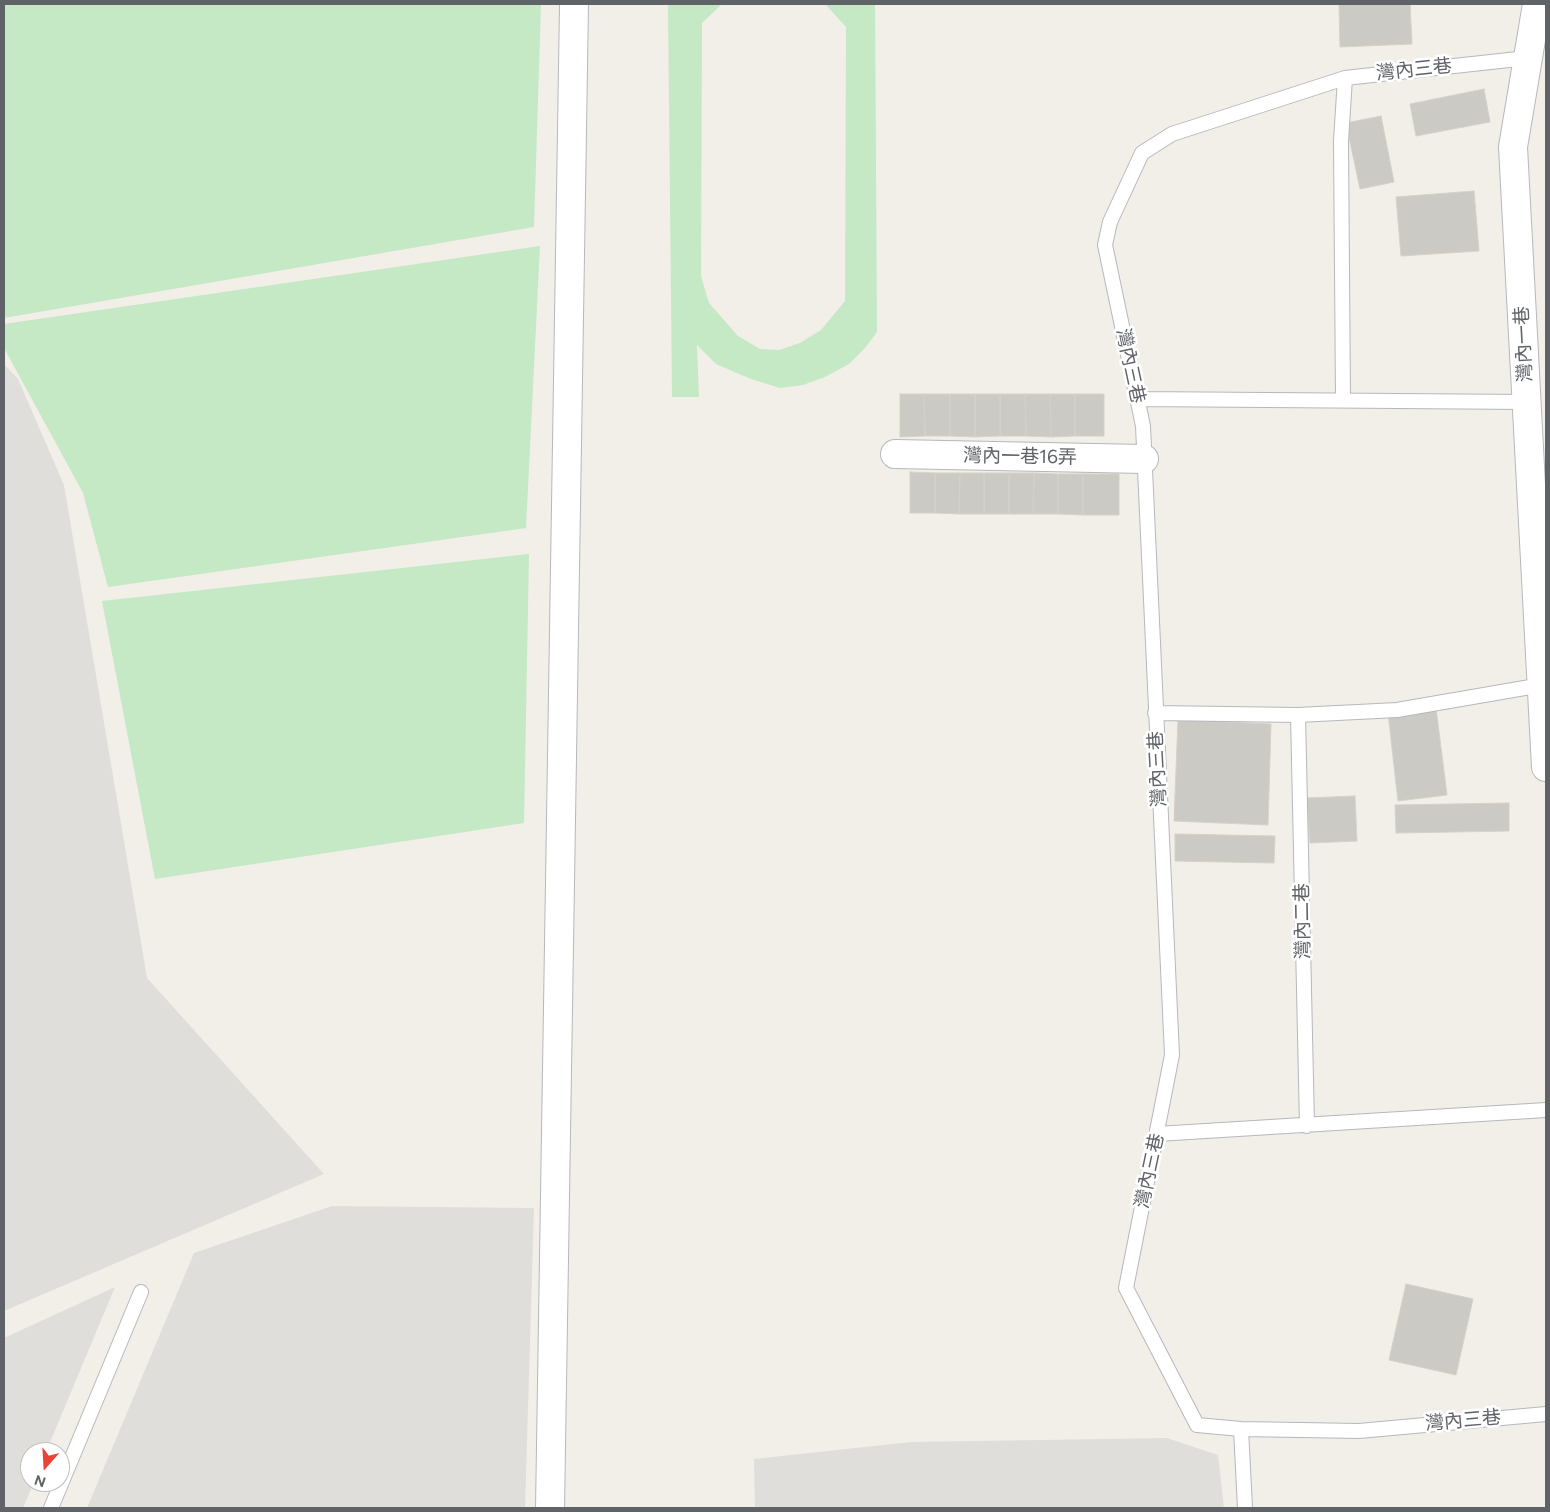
<!DOCTYPE html>
<html>
<head>
<meta charset="utf-8">
<style>
  body { margin:0 }
  #map { position:relative; width:1550px; height:1512px; overflow:hidden; background:#f1efe8; font-family:Figtree,sans-serif }
  canvas { display:block }
  .frame { position:absolute; inset:0; border:5px solid #5f6368; pointer-events:none }
  .north { position:absolute; left:20px; top:1442px; width:50px; height:50px; box-sizing:border-box; background:#fff; border:1px solid #bfc1c3; border-radius:50%; rotate:199deg; font-size:14px; font-weight:700; line-height:20px; text-align:center; color:#5f6368 }
  .north::after { content:''; display:block; margin:auto; width:18px; height:22px; background:#ea4335; clip-path:polygon(50% 0,100% 100%,50% 72%,0 100%) }
</style>
</head>
<body>
<div id="map">
<canvas width="1550" height="1512"></canvas>
<div class="frame"></div>
<div class="north">N</div>
</div>
<script>
const context = document.querySelector('canvas').getContext('2d');
context.lineJoin = 'round';
function fill(path, color) { context.fillStyle = color; context.fill(path, 'evenodd'); }
const shape = rows => new Path2D(rows.map(r => 'M' + r).join(''));
function trace(path, color, width, dash) { context.strokeStyle = color; context.lineWidth = width; context.lineCap = dash ? 'butt' : 'round'; context.setLineDash(dash || []); context.stroke(path); }
function label(font, color, halo, rows, align = 'center') {
  context.font = font + ' Figtree,"Noto Sans TC",sans-serif'; context.lineWidth = 5; context.setLineDash([]); context.textBaseline = 'middle'; context.strokeStyle = halo; context.fillStyle = color; for (const [text, x, y, turn = 0] of rows) {
    context.save(); context.translate(x, y); context.rotate((+turn || 0) * Math.PI / 180); context.textAlign = isNaN(turn) ? turn : align; if (halo) context.strokeText(text, 0, 0); context.fillText(text, 0, 0); context.restore();
  }
}
const industrial = shape([
  [4,364,18,379,64,485,147,978,324,1174,4,1311],
  [332,1206,534,1208,525,1508,87,1508,194,1253],
  [115,1287,46,1452,30,1452,30,1482,34,1482,23,1508,4,1508,4,1338],
  [1167,1438,1218,1455,1224,1508,755,1508,754,1459,911,1442]
]);
const green = shape([
  [4,4,541,4,534,227,4,318],
  [668,4,722,4,702,23,701,276,709,303,738,336,760,349,779,350,800,343,821,330,845,301,846,27,825,4,875,4,877,332,865,348,849,364,825,377,803,385,780,388,751,379,716,364,697,345,699,397,672,397],
  [540,246,526,528,108,587,83,493,4,348,4,324],
  [529,554,524,823,155,879,102,601]
]);
const building = shape([
  [1339,4,1410,4,1412,44,1340,47,1339,4],
  [1484,89,1490,122,1416,136,1410,104,1484,89],
  [1381,116,1394,182,1360,189,1346,123,1381,116],
  [1474,191,1479,251,1401,256,1396,197,1474,191],
  [900,394,924,394,925,436,900,437,900,394],
  [924,394,950,394,950,436,925,436,924,394],
  [950,394,975,394,975,437,950,436,950,394],
  [975,394,1000,394,1000,436,975,437,975,394],
  [1000,394,1025,394,1026,436,1000,436,1000,394],
  [1025,394,1050,394,1051,437,1026,436,1025,394],
  [1050,394,1075,394,1075,436,1051,437,1050,394],
  [1075,394,1104,394,1104,436,1075,436,1075,394],
  [910,472,935,473,935,513,910,513,910,472],
  [935,473,960,473,959,514,935,513,935,473],
  [960,473,984,473,984,514,959,514,960,473],
  [984,473,1009,473,1009,514,984,514,984,473],
  [1009,473,1034,473,1033,514,1009,514,1009,473],
  [1034,473,1058,474,1058,514,1033,514,1034,473],
  [1058,474,1083,474,1083,515,1058,514,1058,474],
  [1083,474,1119,474,1119,515,1083,515,1083,474],
  [1436,708,1447,795,1398,801,1388,713,1436,708],
  [1178,720,1271,724,1268,825,1174,821,1178,720],
  [1355,796,1357,841,1310,843,1307,798,1355,796],
  [1509,803,1509,831,1396,833,1395,805,1509,803],
  [1175,834,1275,836,1274,863,1175,861,1175,834],
  [1406,1284,1473,1299,1456,1375,1389,1360,1406,1284]
]);
const lane = shape([
  [1527,58,1345,78,1172,134,1142,153,1110,222,1105,245,1143,426,1172,1055,1126,1288,1197,1425,1241,1429,1359,1431,1546,1414],
  [1137,399,1527,402],
  [1343,400,1341,141,1345,78],
  [1155,713,1298,715,1397,710,1542,685],
  [1298,715,1307,1126],
  [1157,1134,1546,1110],
  [1241,1429,1245,1508],
  [51,1508,141,1292]
]);
const street = shape([
  [1537,4,1513,147,1546,767],
  [895,454,1144,459],
  [550,1508,574,4]
]);
const streetNames = [
  ["灣內三巷",1414,70,-6],
  ["灣內一巷",1524,344,-93],
  ["灣內三巷",1130,366,78],
  ["灣內一巷16弄",1020,457,1],
  ["灣內三巷",1158,769,-93],
  ["灣內二巷",1303,921,-91],
  ["灣內三巷",1150,1171,-78],
  ["灣內三巷",1463,1421,-5]
];
fill(industrial, '#e0deda');
fill(green, '#c5e8c5');
fill(building, '#cccac5');
trace(building, '#d6d1c6', 1);
trace(lane, '#b5b8bc', 16);
trace(street, '#b5b8bc', 30);
trace(lane, '#fff', 14);
trace(street, '#fff', 28);
label('19px', '#5f6368', '#fff', streetNames);
</script>
</body>
</html>
